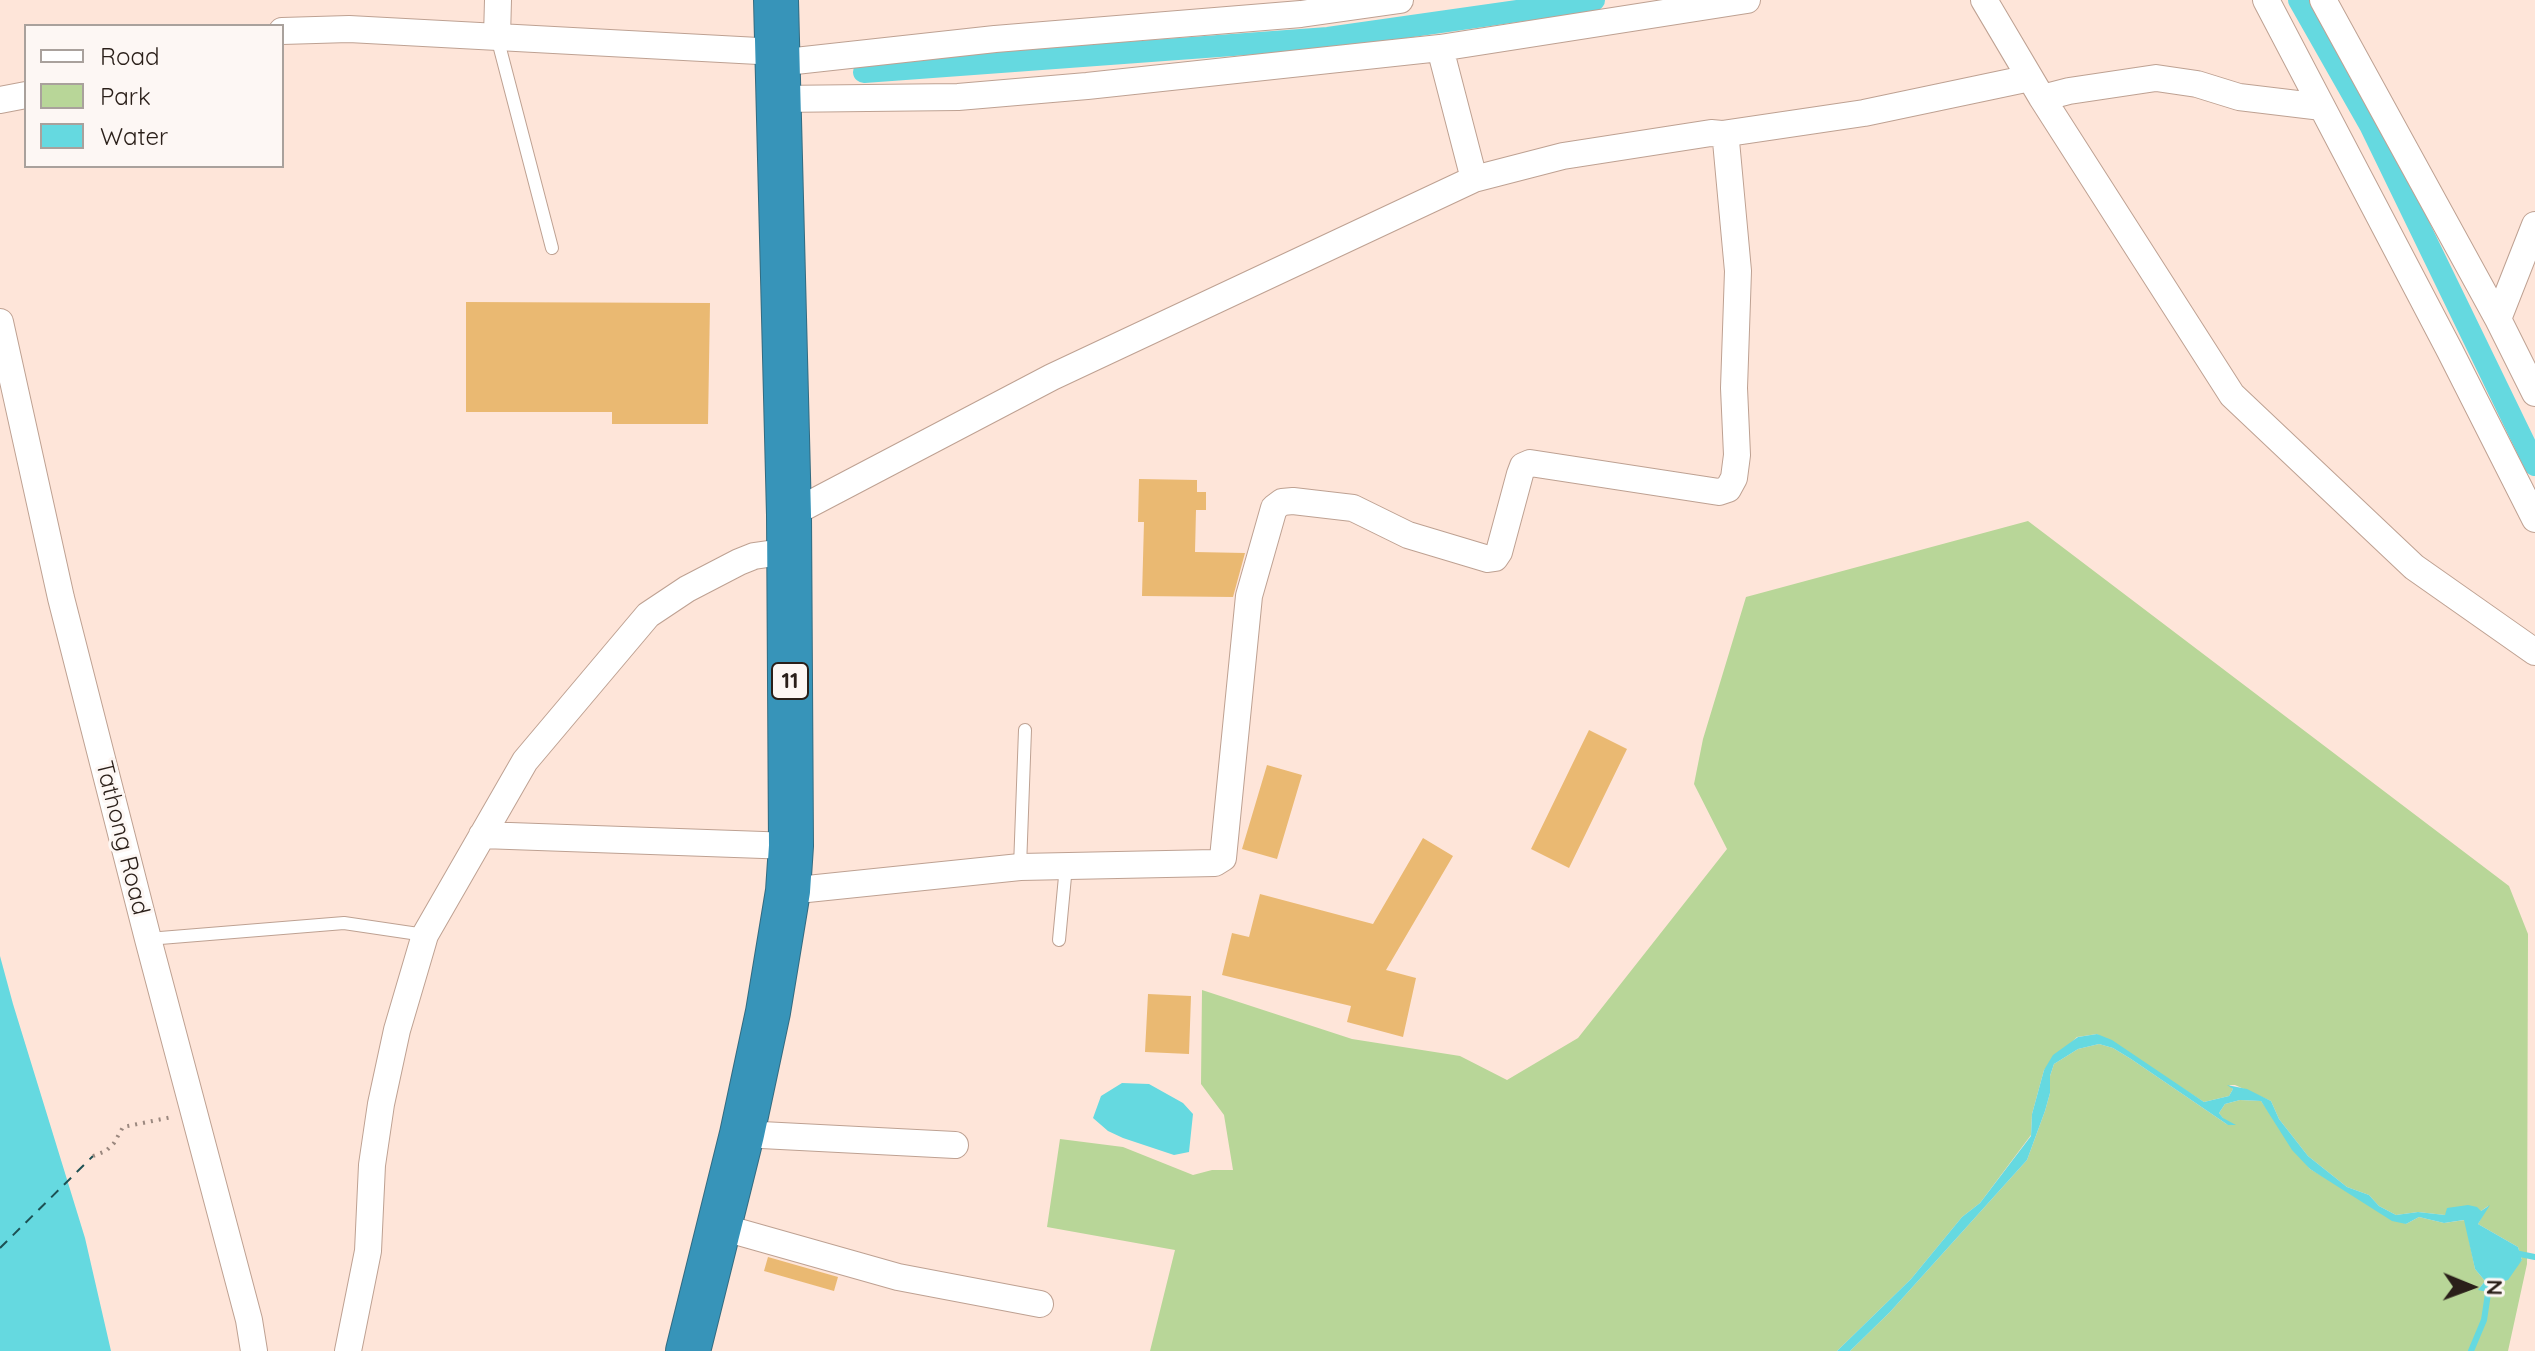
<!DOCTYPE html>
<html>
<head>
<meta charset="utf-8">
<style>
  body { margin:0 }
  #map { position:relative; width:2535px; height:1351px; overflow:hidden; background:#fee5d9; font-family:Quicksand,sans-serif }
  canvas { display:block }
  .legend { position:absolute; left:24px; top:24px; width:260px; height:144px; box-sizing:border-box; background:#fdf7f4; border:2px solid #a9a19c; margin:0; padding:10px 14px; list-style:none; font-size:24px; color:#2a1f19 }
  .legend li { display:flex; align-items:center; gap:16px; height:40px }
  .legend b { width:40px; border:2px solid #a9a19c }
  .north { position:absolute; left:2431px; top:1247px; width:80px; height:80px; -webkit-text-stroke:6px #fdf7f4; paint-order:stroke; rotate:91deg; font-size:22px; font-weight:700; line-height:32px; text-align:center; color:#2a1f19 }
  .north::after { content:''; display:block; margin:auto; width:28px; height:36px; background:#2a1f19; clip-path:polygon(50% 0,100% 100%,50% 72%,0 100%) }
</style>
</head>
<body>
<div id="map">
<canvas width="2535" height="1351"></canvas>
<ul class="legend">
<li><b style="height:10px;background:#fff"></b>Road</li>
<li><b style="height:22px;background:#b8d698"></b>Park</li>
<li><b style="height:22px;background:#65d9e0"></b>Water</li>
</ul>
<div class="north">N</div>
</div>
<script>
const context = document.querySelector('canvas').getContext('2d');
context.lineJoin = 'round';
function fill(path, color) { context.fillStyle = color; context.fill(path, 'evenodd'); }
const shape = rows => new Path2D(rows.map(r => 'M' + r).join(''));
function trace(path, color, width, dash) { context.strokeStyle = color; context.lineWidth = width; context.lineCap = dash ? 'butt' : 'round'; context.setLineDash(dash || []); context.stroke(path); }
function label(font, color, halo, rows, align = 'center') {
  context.font = font + ' Quicksand,sans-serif'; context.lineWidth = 6; context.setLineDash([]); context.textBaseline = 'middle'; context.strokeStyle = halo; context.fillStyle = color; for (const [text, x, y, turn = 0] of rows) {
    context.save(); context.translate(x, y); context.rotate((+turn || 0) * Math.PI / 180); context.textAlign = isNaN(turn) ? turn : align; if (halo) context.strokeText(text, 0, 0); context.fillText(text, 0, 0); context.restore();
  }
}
const green = shape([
  [2028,521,2509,886,2528,934,2527,1264,2508,1351,1850,1351,1890,1312,2027,1160,2045,1111,2050,1093,2050,1076,2054,1064,2078,1049,2099,1044,2113,1048,2131,1059,2228,1125,2219,1113,2225,1104,2240,1100,2261,1101,2310,1169,2406,1224,2419,1217,2444,1223,2465,1220,2475,1269,2485,1281,2479,1289,2497,1283,2522,1260,2518,1247,2478,1224,2488,1206,2481,1211,2445,1215,2418,1212,2396,1215,2379,1206,2369,1195,2347,1187,2308,1156,2279,1119,2271,1101,2235,1085,2229,1085,2233,1089,2229,1096,2204,1102,2097,1034,2077,1037,2044,1070,2032,1114,2031,1135,1980,1203,1962,1217,1911,1279,1837,1351,1150,1351,1175,1250,1047,1227,1060,1139,1123,1147,1193,1175,1212,1170,1233,1170,1224,1115,1201,1084,1202,990,1352,1039,1460,1056,1507,1080,1578,1038,1727,849,1694,784,1703,739,1746,597]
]);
const water = shape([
  [0,956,13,1004,85,1238,111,1351,0,1351],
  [2097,1034,2112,1040,2204,1102,2229,1096,2233,1089,2227,1085,2247,1089,2271,1101,2279,1119,2308,1156,2347,1187,2369,1195,2379,1206,2396,1215,2418,1212,2445,1215,2447,1208,2468,1205,2477,1207,2481,1211,2490,1205,2478,1224,2518,1247,2522,1260,2508,1280,2497,1283,2497,1294,2478,1290,2485,1281,2475,1269,2464,1220,2444,1223,2419,1217,2406,1224,2392,1221,2310,1169,2292,1150,2261,1101,2240,1100,2225,1104,2219,1113,2223,1118,2236,1125,2228,1125,2131,1059,2113,1048,2099,1044,2078,1049,2054,1064,2050,1076,2050,1093,2045,1111,2027,1160,1890,1312,1850,1351,1837,1351,1911,1279,1962,1217,1980,1203,2031,1136,2032,1114,2044,1070,2053,1055,2078,1037],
  [1122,1083,1149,1084,1183,1103,1193,1114,1189,1152,1174,1155,1123,1138,1108,1131,1093,1118,1101,1096]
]);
const stream = shape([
  [2515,1253,2535,1257],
  [2471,1351,2484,1320,2489,1287]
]);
const canal = shape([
  [2299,0,2370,125,2535,465],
  [864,72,1328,38,1594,0]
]);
const ferry = shape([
  [0,1248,93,1156]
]);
const building = shape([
  [466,302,710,303,708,424,612,424,612,412,466,412],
  [1139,479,1197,480,1197,492,1206,492,1206,510,1196,510,1195,552,1245,553,1233,597,1142,596,1144,522,1138,522],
  [1589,730,1627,749,1569,868,1531,849],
  [1267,765,1302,775,1277,859,1242,849],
  [1423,838,1453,856,1386,970,1416,978,1403,1037,1347,1022,1351,1006,1222,975,1232,933,1249,937,1260,894,1373,924],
  [1148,994,1191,996,1189,1054,1145,1052],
  [768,1257,838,1277,834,1291,764,1271]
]);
const path = shape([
  [93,1156,106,1151,114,1143,123,1127,172,1117]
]);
const lane = shape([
  [497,37,552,248],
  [1020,867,1025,730],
  [148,939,344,923,425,935],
  [1059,940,1066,866]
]);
const street = shape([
  [1984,0,2042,98,2232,395,2414,567,2535,652],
  [2266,0,2450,351,2535,519],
  [2323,0,2498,319],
  [282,31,349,29,777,52],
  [497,37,498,0],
  [1440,48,1474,179],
  [777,63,995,39,1301,14,1400,0],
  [2042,98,2069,91,2156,78,2197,84,2239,97,2322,107],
  [777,99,958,97,1087,86,1440,48,1747,0],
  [0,100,26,95],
  [1722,134,1864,113,2030,78],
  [2535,225,2498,319,2535,393],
  [0,322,61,598,148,939,249,1320,254,1351],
  [482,835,791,846],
  [788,891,1020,867,1215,863,1223,858,1249,596,1274,508,1282,502,1293,501,1353,508,1408,535,1488,559,1495,558,1499,552,1520,474,1523,466,1530,463,1719,492,1728,489,1734,478,1737,455,1734,388,1738,271,1726,141,1722,134,1711,133,1563,156,1474,179,1052,377,789,515],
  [742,1134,955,1145],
  [721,1227,898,1277,1040,1304],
  [348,1351,368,1251,372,1165,381,1104,397,1030,425,935,525,761,648,615,687,589,739,562,754,556,789,551]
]);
const highway = shape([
  [688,1351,742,1134,768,1012,788,891,791,846,789,515,776,0]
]);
const shields = [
  [790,681,36]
];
const shieldNames = [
  ["11",790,681]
];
const streetNames = [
  ["Tathong Road",122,838,76]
];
fill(green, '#b8d698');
fill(water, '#65d9e0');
trace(stream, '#65d9e0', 6);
trace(canal, '#65d9e0', 22);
trace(ferry, '#1d5053', 2, [10, 8]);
fill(building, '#eab972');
trace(lane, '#bea192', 14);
trace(street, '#bea192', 28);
trace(highway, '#326b81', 46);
trace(path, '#9b887f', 4, [2, 6]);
trace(lane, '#fff', 12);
trace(street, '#fff', 26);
trace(highway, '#3794b9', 44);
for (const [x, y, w] of shields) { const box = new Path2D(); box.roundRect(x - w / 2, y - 18, w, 36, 6); context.fillStyle = '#fdf7f4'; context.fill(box); trace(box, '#2a1f19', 2); }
label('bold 22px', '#2a1f19', null, shieldNames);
label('24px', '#2a1f19', '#fdf7f4', streetNames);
</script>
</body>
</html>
